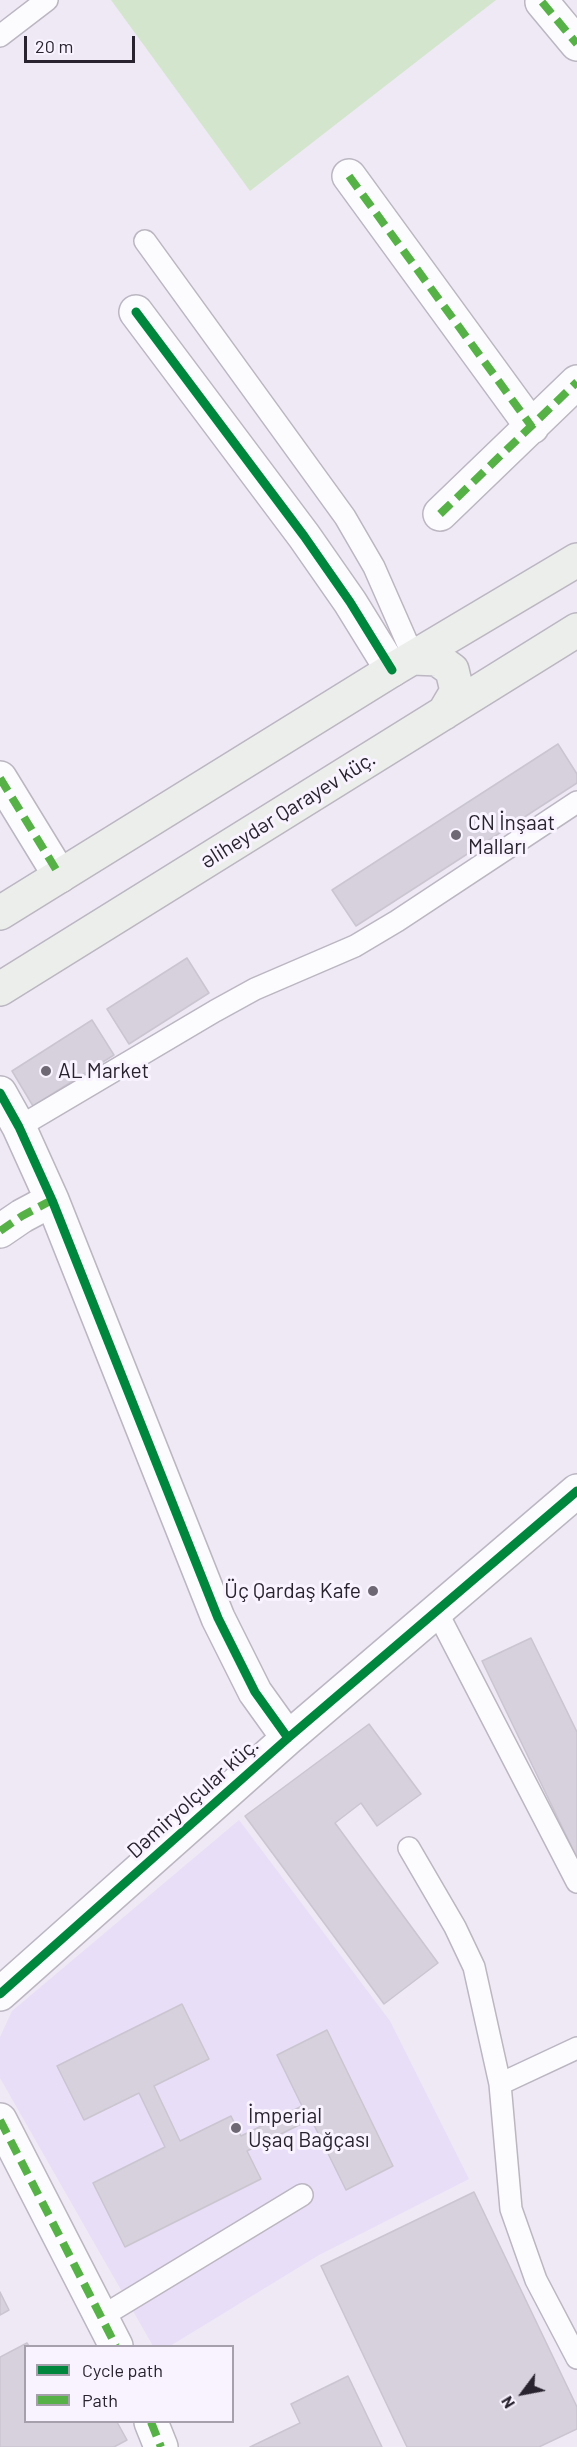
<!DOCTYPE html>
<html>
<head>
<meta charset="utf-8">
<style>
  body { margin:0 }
  #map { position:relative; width:577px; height:2447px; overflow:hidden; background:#eee9f5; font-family:Barlow,sans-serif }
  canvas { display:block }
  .legend { position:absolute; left:24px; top:2345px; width:210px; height:78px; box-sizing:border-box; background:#f8f3ff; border:2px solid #a5a0ab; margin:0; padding:8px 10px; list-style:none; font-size:18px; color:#28232e }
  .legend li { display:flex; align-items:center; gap:12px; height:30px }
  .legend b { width:30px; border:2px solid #a5a0ab }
  .north { position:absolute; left:493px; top:2363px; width:60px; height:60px; -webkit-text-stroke:4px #f8f3ff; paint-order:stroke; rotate:238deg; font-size:16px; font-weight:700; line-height:24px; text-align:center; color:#28232e }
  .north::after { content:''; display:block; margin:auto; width:21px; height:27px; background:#28232e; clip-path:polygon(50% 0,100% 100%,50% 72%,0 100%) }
  .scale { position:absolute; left:24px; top:36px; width:111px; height:27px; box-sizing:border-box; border:3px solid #28232e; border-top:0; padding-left:8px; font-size:18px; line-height:21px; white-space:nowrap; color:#28232e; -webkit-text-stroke:4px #f8f3ff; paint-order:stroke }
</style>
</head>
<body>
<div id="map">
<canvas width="577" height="2447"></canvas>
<ul class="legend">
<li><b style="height:8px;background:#00873e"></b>Cycle path</li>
<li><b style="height:8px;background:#56b246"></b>Path</li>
</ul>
<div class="north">N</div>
<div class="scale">20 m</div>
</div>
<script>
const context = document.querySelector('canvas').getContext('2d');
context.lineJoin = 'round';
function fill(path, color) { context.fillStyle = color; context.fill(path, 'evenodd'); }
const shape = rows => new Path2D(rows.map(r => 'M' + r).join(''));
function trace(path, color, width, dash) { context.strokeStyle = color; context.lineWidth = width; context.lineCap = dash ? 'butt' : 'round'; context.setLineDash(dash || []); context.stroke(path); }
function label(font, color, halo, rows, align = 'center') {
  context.font = font + ' Barlow,sans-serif'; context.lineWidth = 6; context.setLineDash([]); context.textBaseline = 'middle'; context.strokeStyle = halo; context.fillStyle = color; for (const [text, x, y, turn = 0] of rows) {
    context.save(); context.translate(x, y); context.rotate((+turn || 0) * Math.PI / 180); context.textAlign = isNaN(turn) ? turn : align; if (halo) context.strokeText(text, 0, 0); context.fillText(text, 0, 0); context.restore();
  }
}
const built = shape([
  [239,1820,390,2021,469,2179,319,2255,170,2346,153,2346,0,2078,0,2037,12,2011]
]);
const green = shape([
  [111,0,496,0,250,191]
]);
const building = shape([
  [558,744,577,774,577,783,356,926,332,890,558,744],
  [187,958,209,993,129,1044,107,1009,187,958],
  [92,1020,114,1055,33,1106,12,1071,92,1020],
  [531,1638,577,1732,577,1858,482,1661,531,1638],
  [369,1724,421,1794,377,1826,361,1803,335,1823,438,1963,384,2004,245,1816,369,1724],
  [182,2004,209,2059,154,2086,180,2141,231,2116,241,2136,302,2106,277,2055,327,2030,393,2166,346,2190,311,2119,247,2151,261,2179,125,2247,93,2183,165,2147,139,2093,84,2120,57,2066,182,2004],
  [474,2192,577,2407,577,2429,539,2447,407,2447,321,2266,474,2192],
  [0,2292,9,2310,0,2315,0,2292],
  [27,2343,29,2346,26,2346,26,2422,117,2422,127,2440,114,2447,0,2447,0,2357,27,2343],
  [348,2376,382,2447,250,2447,300,2423,291,2404,348,2376]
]);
const service = shape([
  [0,36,47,0],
  [145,241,345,517,374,567,414,658],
  [19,1127,215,1011,255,989,355,946,397,921,577,802],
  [436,1610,577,1882],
  [409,1848,455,1927,474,1967,500,2084,511,2209,536,2280,577,2358],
  [500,2084,577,2048],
  [101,2317,302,2195]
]);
const minor = shape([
  [542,2,577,44],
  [349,176,532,427],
  [136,312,304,536,350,602,392,670],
  [440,514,577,382],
  [0,778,60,876],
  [0,1093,19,1127,52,1200,218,1618,255,1692,288,1738],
  [0,1231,22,1216,52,1200],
  [0,1994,288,1738,577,1491],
  [0,2120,116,2346],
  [151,2422,161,2447]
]);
const secondary = shape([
  [414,658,437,659,452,670,457,691,444,713],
  [0,913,392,670,577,560],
  [0,989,577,630]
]);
const quiet = shape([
  [542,2,577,44],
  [349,176,532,427],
  [440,514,577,382],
  [0,778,60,876],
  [0,1231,22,1216,52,1200],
  [0,2120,116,2346],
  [151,2422,161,2447]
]);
const cycleway = shape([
  [136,312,304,536,350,602,392,670],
  [0,1093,19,1127,52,1200,218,1618,255,1692,288,1738],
  [0,1994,288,1738,577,1491]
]);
const markers = [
  [456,835,6,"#6d6874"],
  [46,1071,6,"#6d6874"],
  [373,1591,6,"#6d6874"],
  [236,2128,6,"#6d6874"]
];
const streetNames = [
  ["Əliheydər Qarayev küç.",288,810,-32],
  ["Dəmiryolçular küç.",193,1798,-42]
];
const poiNames = [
  ["CN İnşaat",468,823],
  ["Malları",468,847],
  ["AL Market",58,1071],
  ["Üç Qardaş Kafe",361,1591,"right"],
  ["İmperial",248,2116],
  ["Uşaq Bağçası",248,2140]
];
fill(built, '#e9def7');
fill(green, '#d4e5cd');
fill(building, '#d6d1dc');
trace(building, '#cac5d0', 1.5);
trace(service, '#bbb6c1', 24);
trace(minor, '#bbb6c1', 36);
trace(secondary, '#bbb6c1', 36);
trace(service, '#fcfcfe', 21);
trace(minor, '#fcfcfe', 33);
trace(secondary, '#eceeec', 33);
trace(quiet, '#56b246', 8, [15, 8]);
trace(cycleway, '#00873e', 9);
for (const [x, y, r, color] of markers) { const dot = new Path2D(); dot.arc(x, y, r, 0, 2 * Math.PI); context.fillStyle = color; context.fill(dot); trace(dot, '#f8f3ff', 2); }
label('21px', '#28232e', '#f8f3ff', streetNames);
label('21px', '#28232e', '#f8f3ff', poiNames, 'left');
</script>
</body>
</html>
